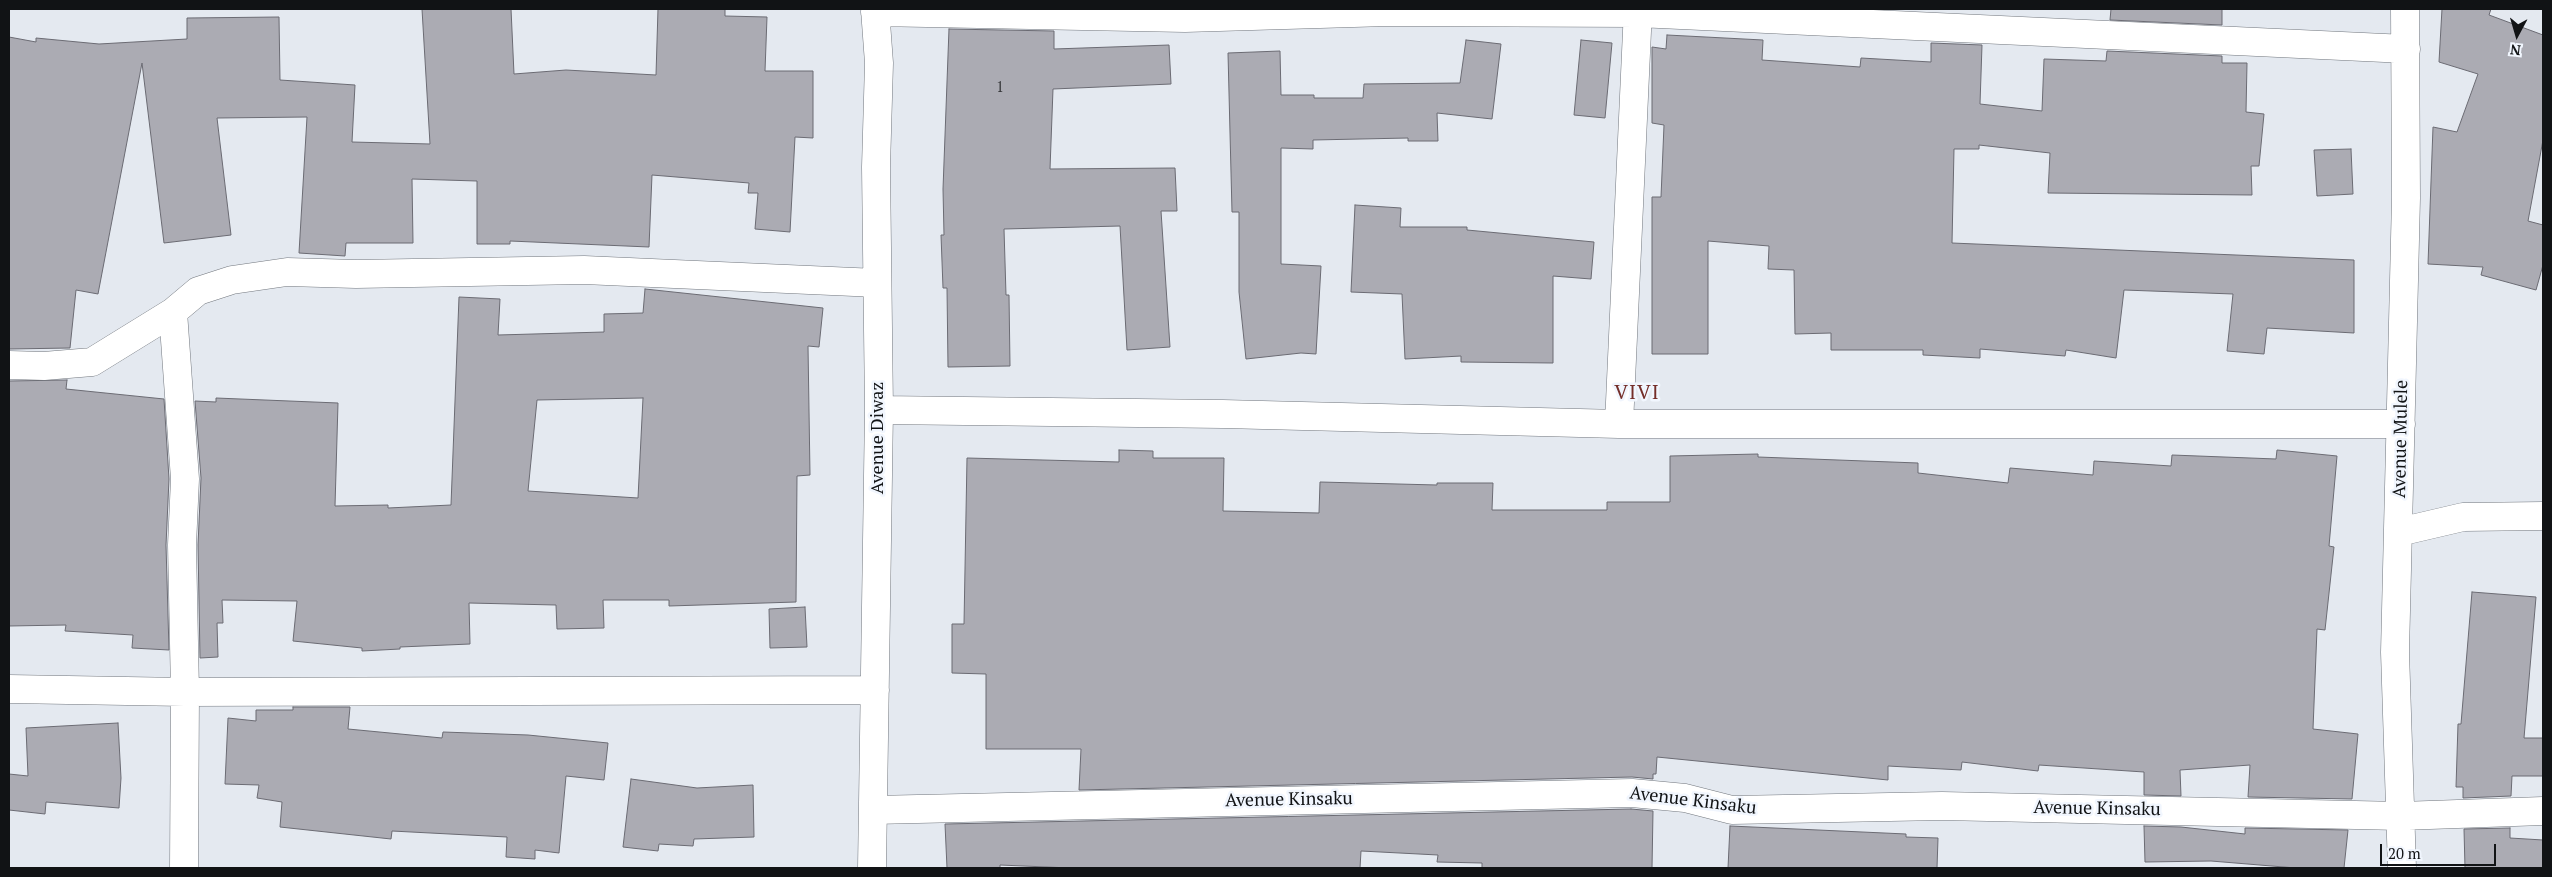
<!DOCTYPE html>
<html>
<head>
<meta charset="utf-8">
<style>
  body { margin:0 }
  #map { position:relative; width:2552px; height:877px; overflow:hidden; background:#e4e9f0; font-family:"PT Serif",serif }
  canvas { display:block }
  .frame { position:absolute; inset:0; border:10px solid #111315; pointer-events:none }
  .north { position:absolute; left:2492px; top:10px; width:50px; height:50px; -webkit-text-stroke:4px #f1f6fe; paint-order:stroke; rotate:186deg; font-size:14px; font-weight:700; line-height:20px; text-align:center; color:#111315 }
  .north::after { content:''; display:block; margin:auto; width:18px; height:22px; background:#111315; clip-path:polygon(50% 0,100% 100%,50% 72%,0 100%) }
  .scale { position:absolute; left:2380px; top:844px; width:116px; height:22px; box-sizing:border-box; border:2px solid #111315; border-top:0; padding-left:6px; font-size:15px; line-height:18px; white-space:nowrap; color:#111315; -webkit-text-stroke:4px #f1f6fe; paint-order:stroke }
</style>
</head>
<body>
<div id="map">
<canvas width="2552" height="877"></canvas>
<div class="frame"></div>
<div class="north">N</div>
<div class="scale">20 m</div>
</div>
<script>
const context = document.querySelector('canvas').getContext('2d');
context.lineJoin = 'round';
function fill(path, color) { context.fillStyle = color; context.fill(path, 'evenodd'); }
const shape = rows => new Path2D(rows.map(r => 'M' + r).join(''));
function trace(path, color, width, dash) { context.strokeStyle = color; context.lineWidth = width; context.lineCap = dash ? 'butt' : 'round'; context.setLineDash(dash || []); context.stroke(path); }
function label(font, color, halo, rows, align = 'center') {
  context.font = font + ' "PT Serif",serif'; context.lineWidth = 5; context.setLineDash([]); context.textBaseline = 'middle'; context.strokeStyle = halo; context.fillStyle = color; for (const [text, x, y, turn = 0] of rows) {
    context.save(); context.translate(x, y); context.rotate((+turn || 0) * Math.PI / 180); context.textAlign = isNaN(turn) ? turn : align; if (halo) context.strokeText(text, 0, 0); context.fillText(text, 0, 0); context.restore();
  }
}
const building = shape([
  [422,9,511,9,514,74,566,70,656,75,658,9,725,9,725,16,767,17,765,71,813,71,813,138,795,137,790,232,755,229,758,193,748,193,749,183,652,175,649,247,510,241,510,244,477,244,477,181,412,179,413,243,346,243,345,256,299,253,307,117,217,118,231,235,164,243,142,63,98,294,76,290,70,348,9,349,9,37,36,42,36,38,99,44,187,39,187,18,279,17,280,80,355,85,352,142,430,144,422,9],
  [2111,9,2222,9,2222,25,2110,20,2111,9],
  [2442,9,2491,9,2489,15,2543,35,2543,140,2528,221,2543,225,2543,265,2536,290,2481,275,2483,267,2428,264,2433,127,2457,132,2478,74,2439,62,2442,9],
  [949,29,1054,31,1054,49,1169,45,1171,84,1053,89,1050,169,1175,168,1177,211,1161,211,1170,347,1127,350,1120,226,1004,229,1006,295,1009,295,1010,366,948,367,947,288,943,288,941,235,944,235,943,189,949,29],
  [1667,35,1763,40,1762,60,1860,67,1861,58,1931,62,1931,43,1982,45,1980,104,2042,111,2044,59,2106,61,2107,51,2222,56,2222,63,2247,63,2246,112,2264,114,2259,166,2251,166,2252,195,2048,193,2050,153,1979,145,1979,149,1954,149,1952,243,2354,260,2354,333,2267,328,2264,354,2227,351,2233,294,2124,290,2116,358,2066,350,2065,356,1980,349,1980,358,1923,355,1923,350,1831,350,1831,333,1795,334,1794,270,1768,269,1769,246,1708,241,1708,354,1652,354,1652,197,1661,197,1664,125,1652,123,1652,47,1666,49,1667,35],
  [1466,40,1501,44,1492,119,1437,113,1438,141,1408,141,1408,138,1313,140,1313,149,1281,148,1281,264,1321,266,1316,354,1301,353,1246,359,1239,292,1239,212,1232,212,1228,53,1280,51,1281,95,1314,95,1314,98,1363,98,1364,84,1460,83,1466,40],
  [1581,40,1612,43,1605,118,1574,115,1581,40],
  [2351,149,2353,194,2317,196,2314,150,2351,149],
  [1355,205,1401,208,1400,227,1467,227,1467,230,1594,242,1591,279,1553,276,1553,363,1461,362,1461,356,1405,359,1402,294,1351,292,1355,205],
  [645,289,823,308,819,347,808,346,810,475,797,476,796,602,669,606,669,600,603,600,604,628,557,629,556,605,469,603,470,644,400,647,400,649,362,651,362,648,293,641,297,601,222,600,223,623,217,623,218,657,200,658,198,545,201,478,195,401,216,402,216,398,338,403,335,506,388,505,388,508,451,505,459,297,500,299,498,335,604,332,604,314,643,313,645,289],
  [643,398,638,498,528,491,537,400,643,398],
  [67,380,66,389,164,399,169,479,166,545,169,650,132,648,133,635,65,631,66,625,9,626,9,381,67,380],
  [1119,450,1153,451,1153,458,1224,458,1223,511,1319,513,1320,482,1437,485,1437,483,1493,483,1492,510,1607,510,1607,502,1670,502,1670,456,1758,454,1758,457,1918,463,1918,473,2008,483,2010,468,2093,475,2094,461,2171,466,2172,455,2276,459,2277,450,2337,456,2329,546,2334,547,2325,630,2317,629,2313,729,2358,734,2352,799,2248,797,2250,765,2180,770,2181,796,2144,795,2144,772,2039,765,2038,771,1962,762,1961,770,1888,766,1888,780,1657,757,1656,774,1653,774,1653,779,1632,777,1079,790,1081,749,986,749,986,674,952,673,952,624,964,624,967,458,1119,462,1119,450],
  [2472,592,2536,597,2524,738,2543,738,2543,776,2512,776,2511,796,2463,798,2463,787,2456,787,2458,724,2461,724,2472,592],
  [805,607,807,647,770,648,769,609,805,607],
  [293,707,350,707,348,729,442,738,443,732,528,735,608,743,604,780,566,776,559,853,535,850,535,859,506,857,507,837,392,831,391,839,280,827,282,802,257,798,259,785,225,784,228,718,256,721,256,710,293,710,293,707],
  [118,723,121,778,119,808,46,802,45,814,9,810,9,774,28,776,26,728,118,723],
  [631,779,697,788,753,785,754,837,694,839,693,846,659,844,658,851,623,847,631,779],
  [1631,809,1653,811,1652,868,1482,868,1482,863,1437,862,1438,855,1361,851,1360,868,1070,868,1000,865,1000,868,947,868,945,824,1631,809],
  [1730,826,1906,834,1906,837,1938,838,1937,868,1728,868,1730,826],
  [2144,826,2181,827,2245,834,2245,828,2348,830,2344,868,2296,868,2211,861,2145,862,2144,826],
  [2510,828,2510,838,2543,840,2543,868,2465,868,2464,829,2510,828]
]);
const minor = shape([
  [875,12,1185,18,1387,12,1638,13,2406,49],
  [173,312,185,479,182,545,185,692,184,868],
  [9,365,44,366,92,362,173,312,198,291,232,280,287,272,356,274,584,270,877,283],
  [879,410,1223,414,1619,424,2401,424],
  [1619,424,1638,9],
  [2399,532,2463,517,2543,516],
  [9,689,185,692,875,690],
  [873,810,1632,793,1685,798,1732,810,1942,806,2401,816,2543,811],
  [872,868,879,410,876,167,879,63,875,9],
  [2402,868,2395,652,2406,198,2405,9]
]);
const numberNames = [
  ["1",1000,88]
];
const streetNames = [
  ["Avenue Diwaz",878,438,-90],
  ["Avenue Mulele",2401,439,-89],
  ["Avenue Kinsaku",1289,800,-1],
  ["Avenue Kinsaku",1693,801,7],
  ["Avenue Kinsaku",2097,809,1]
];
const quarterNames = [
  ["VIVI",1637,393]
];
fill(building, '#ababb3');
trace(building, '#6b6b73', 1);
trace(minor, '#72777e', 29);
trace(minor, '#fff', 28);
label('15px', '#38393c', null, numberNames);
label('18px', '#111315', '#f1f6fe', streetNames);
context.letterSpacing = '1px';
label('20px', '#742e29', '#f1f6fe', quarterNames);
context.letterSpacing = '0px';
</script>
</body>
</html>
